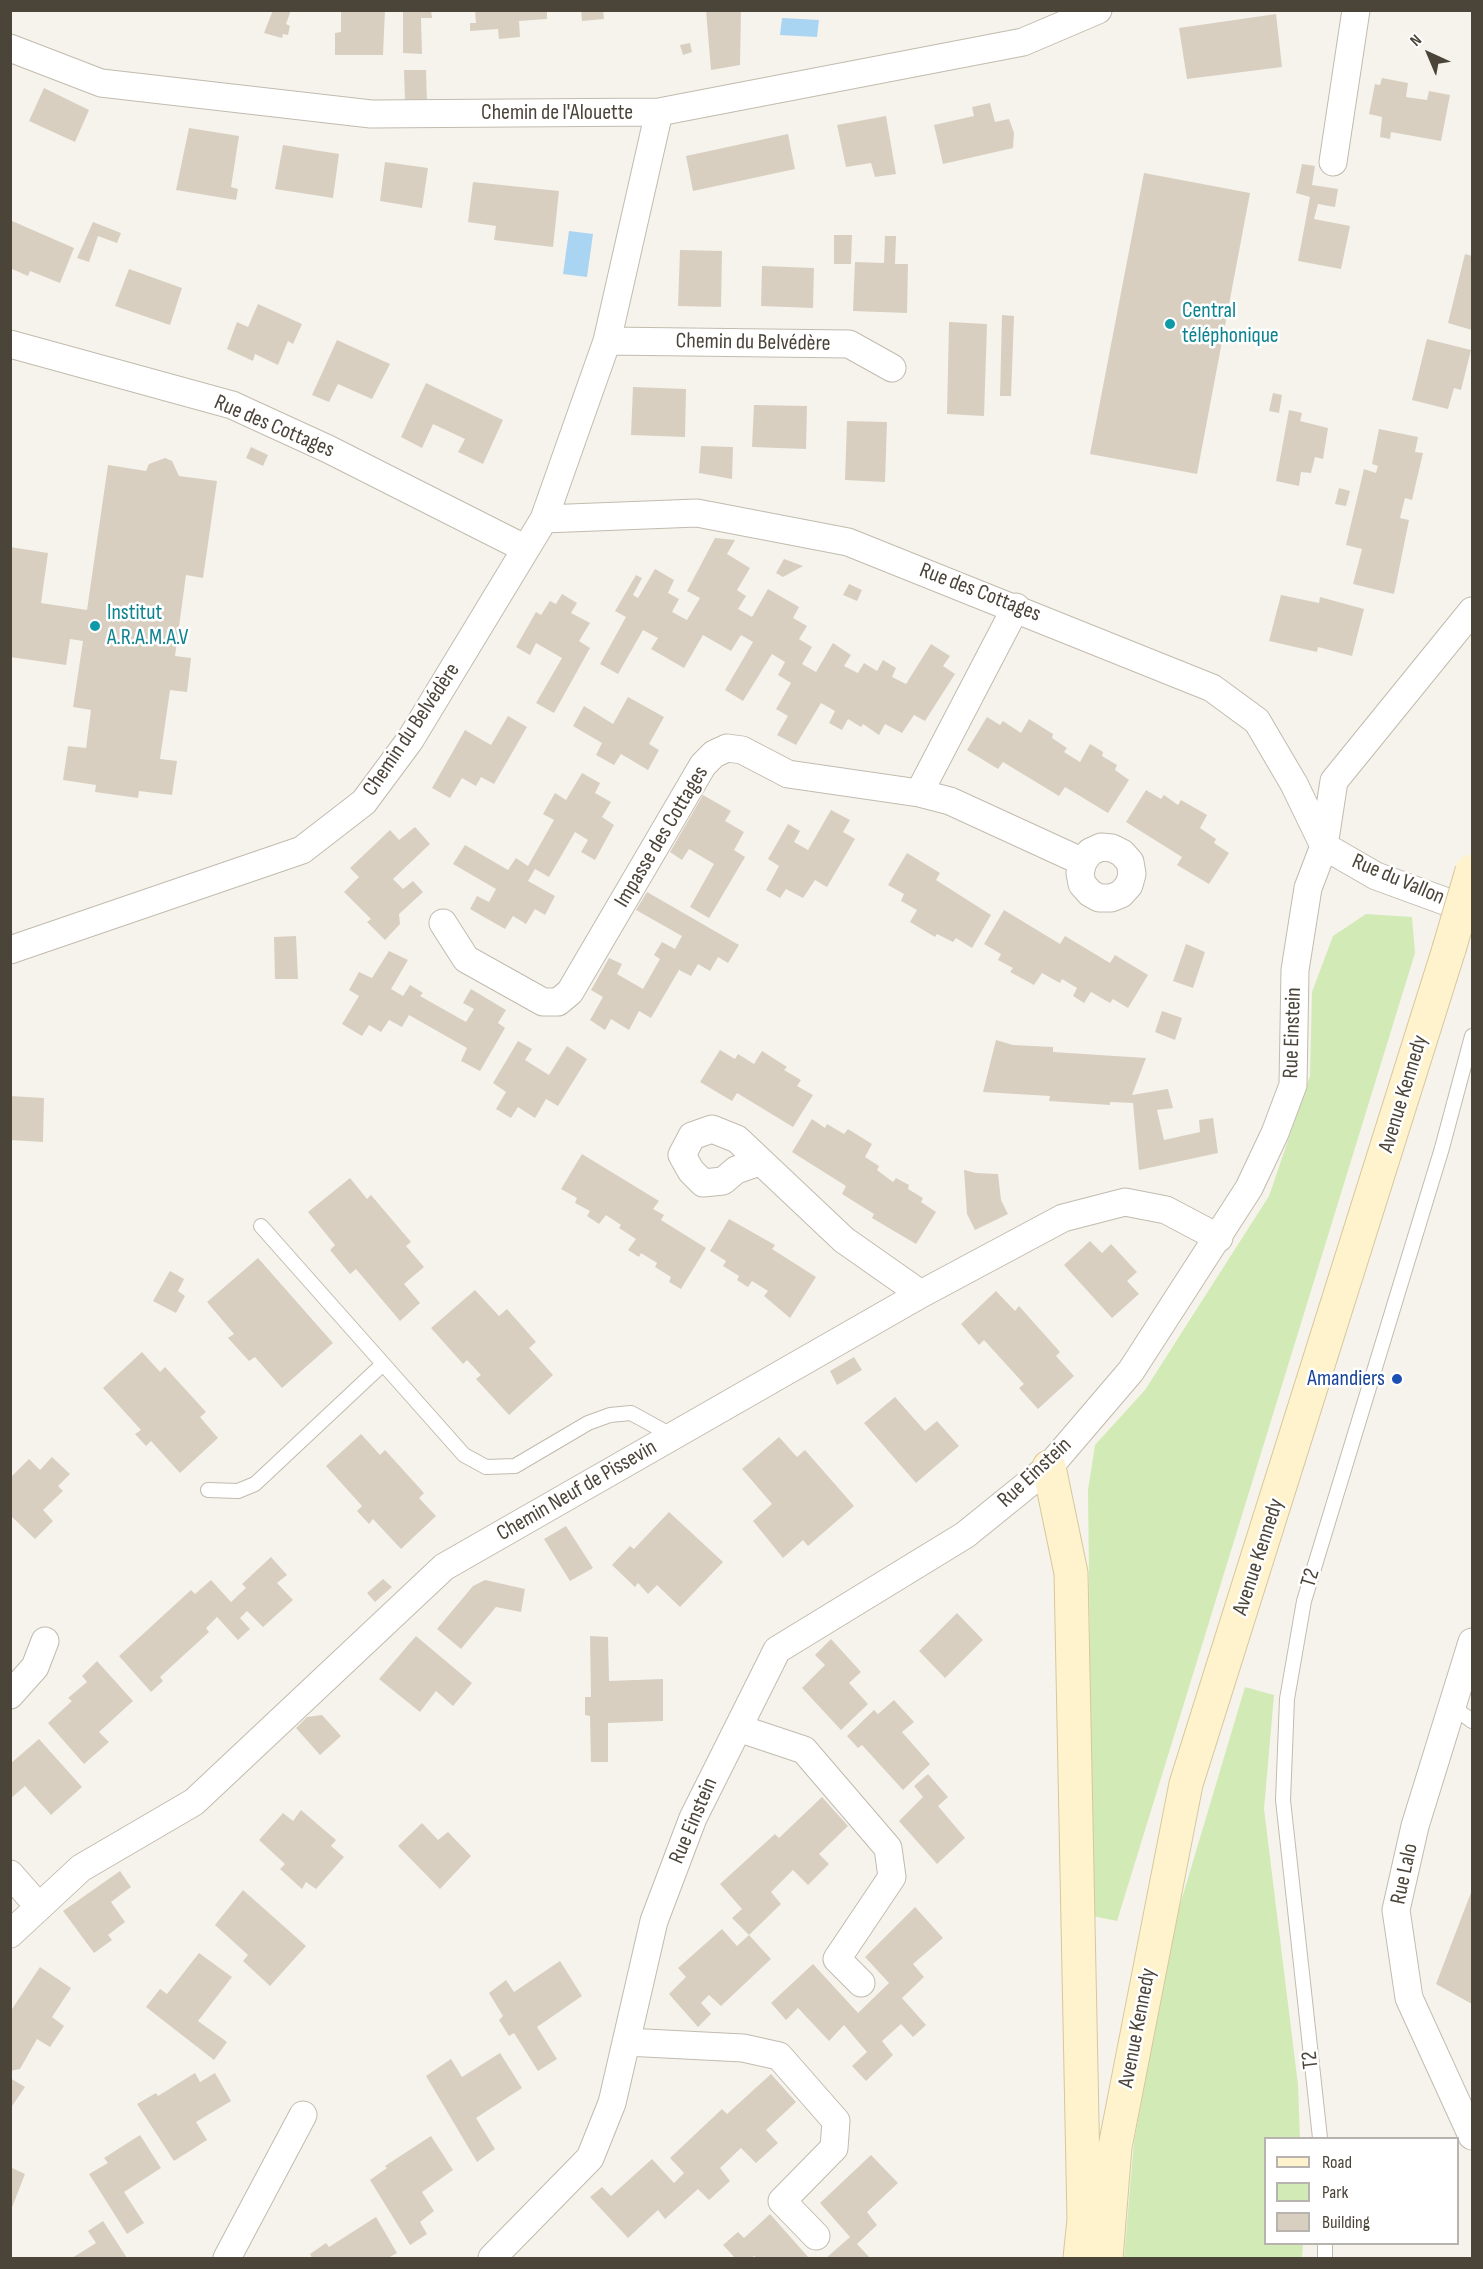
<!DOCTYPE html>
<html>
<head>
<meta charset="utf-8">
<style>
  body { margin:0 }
  #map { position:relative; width:1483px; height:2269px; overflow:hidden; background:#f6f3ec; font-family:"Sofia Sans Condensed",sans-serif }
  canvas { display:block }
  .frame { position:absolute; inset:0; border:12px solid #4b4439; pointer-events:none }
  .legend { position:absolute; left:1264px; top:2137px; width:195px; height:108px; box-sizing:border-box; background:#fff; border:2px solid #b7b4b0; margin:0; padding:8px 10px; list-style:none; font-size:18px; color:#4b4439 }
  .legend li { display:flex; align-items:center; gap:12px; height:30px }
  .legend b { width:30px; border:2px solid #b7b4b0 }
  .north { position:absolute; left:1399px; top:24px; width:60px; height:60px; -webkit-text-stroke:4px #fff; paint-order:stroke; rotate:316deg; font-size:16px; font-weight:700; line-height:24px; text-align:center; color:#4b4439 }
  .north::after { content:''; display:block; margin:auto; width:21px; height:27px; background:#4b4439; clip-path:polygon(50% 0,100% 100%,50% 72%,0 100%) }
</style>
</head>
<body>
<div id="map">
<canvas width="1483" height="2269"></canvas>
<div class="frame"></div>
<ul class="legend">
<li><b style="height:8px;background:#fff3cd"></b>Road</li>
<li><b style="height:16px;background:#d2eab5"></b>Park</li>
<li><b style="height:16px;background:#d8cfc1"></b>Building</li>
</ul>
<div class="north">N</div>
</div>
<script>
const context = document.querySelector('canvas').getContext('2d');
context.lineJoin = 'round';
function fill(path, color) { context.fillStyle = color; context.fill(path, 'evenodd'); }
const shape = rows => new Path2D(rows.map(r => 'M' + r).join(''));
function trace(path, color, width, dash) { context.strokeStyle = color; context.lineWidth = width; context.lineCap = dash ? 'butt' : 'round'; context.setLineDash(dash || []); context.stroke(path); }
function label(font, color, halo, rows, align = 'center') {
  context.font = font + ' "Sofia Sans Condensed",sans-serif'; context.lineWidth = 5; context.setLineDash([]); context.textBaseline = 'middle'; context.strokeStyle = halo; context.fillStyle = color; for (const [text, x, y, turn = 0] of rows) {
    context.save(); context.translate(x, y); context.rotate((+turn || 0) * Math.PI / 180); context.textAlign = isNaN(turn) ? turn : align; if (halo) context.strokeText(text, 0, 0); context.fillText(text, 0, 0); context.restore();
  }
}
const green = shape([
  [1366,914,1412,917,1415,953,1117,1921,1093,1916,1088,1490,1095,1445,1145,1390,1269,1196,1310,1076,1312,992,1333,936],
  [1245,1687,1274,1695,1264,1809,1298,2085,1300,2138,1266,2138,1266,2244,1303,2244,1302,2258,1124,2258,1134,2142,1174,1925]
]);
const water = shape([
  [782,18,819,20,817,37,780,35],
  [569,231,593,234,587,277,563,274]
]);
const building = shape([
  [273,10,291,10,286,24,290,26,288,35,283,34,282,38,264,33],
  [341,10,385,10,383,55,335,55,335,33,341,32],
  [403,10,431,10,432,18,421,18,422,54,403,53],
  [475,10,547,10,547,19,519,21,520,37,499,39,498,29,470,31,470,23,476,23],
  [581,10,603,10,604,19,582,21],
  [706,10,741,10,740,65,711,70],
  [1276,14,1282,67,1187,79,1179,28],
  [690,43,692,52,683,55,680,45],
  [404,70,426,70,427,102,405,101],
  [1382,78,1408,83,1406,97,1427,100,1429,91,1450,95,1441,141,1391,132,1390,139,1380,137,1382,117,1369,114,1375,84,1380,85],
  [44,88,89,110,75,142,29,121],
  [990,103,995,122,1009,119,1014,133,1013,148,943,164,934,125,974,116,972,107],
  [886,116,896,174,875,177,871,163,846,167,837,125],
  [189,128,239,136,231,187,238,189,236,200,176,190],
  [788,134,795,169,693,191,686,156],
  [283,145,339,154,333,198,275,189],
  [385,162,428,168,422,208,380,201],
  [1302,164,1315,166,1312,185,1338,189,1335,207,1318,204,1314,219,1350,226,1341,269,1298,261,1310,197,1296,193],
  [1144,173,1250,193,1197,474,1090,454],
  [473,182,559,191,553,247,494,240,496,226,468,222],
  [12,221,74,248,60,283,30,271,28,276,12,269,10,273],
  [93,222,121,233,117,243,98,236,89,262,77,258],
  [834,235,852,235,851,264,834,264],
  [885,236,896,236,895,264,908,264,907,313,853,311,855,262,884,263],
  [680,250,722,251,721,307,678,306],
  [1465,254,1472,256,1472,330,1448,323],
  [762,266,814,268,813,308,761,306],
  [129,269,182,288,170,325,115,306],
  [258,304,302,324,293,344,288,341,278,365,255,354,253,361,227,349,237,322,248,327],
  [1002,315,1014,316,1011,396,1000,396],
  [949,322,987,324,984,416,947,414],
  [1427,339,1471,350,1461,390,1454,388,1448,409,1412,400],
  [337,340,390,364,372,399,338,384,329,402,312,395],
  [426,383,503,420,483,464,458,452,465,439,433,424,422,448,401,437],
  [633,387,686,389,685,437,631,435],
  [1273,393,1282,395,1279,413,1269,411],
  [754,405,807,406,806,449,752,447],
  [1289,410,1302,413,1300,421,1328,428,1323,459,1315,457,1311,473,1301,472,1299,486,1276,481],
  [847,421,887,422,885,482,845,480],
  [1379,429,1418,437,1415,452,1423,453,1412,500,1405,498,1400,518,1409,520,1394,594,1353,584,1362,549,1346,545,1364,469,1376,473,1378,466,1372,464],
  [701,446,733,447,732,479,699,473],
  [251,447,268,455,263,466,246,458],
  [165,458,172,461,179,476,217,481,203,578,186,575,175,656,191,658,187,692,170,690,160,759,177,761,172,795,139,791,138,798,95,792,96,785,63,780,68,746,86,748,91,710,73,707,83,641,70,639,66,665,10,657,10,547,48,553,41,603,87,610,108,465,146,471,149,464],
  [1339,488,1350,491,1346,506,1335,504],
  [715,538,735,540,727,554,750,568,737,590,746,596,738,609,752,617,768,589,799,607,793,618,807,626,799,639,812,647,802,664,816,672,833,643,851,655,844,666,858,673,864,663,877,671,883,660,896,668,892,677,906,684,931,644,950,656,943,666,955,674,925,721,914,715,902,733,885,724,879,735,863,724,861,727,848,719,842,730,829,723,835,711,821,703,796,745,777,735,788,716,776,709,791,683,778,675,785,662,772,654,743,701,725,690,753,642,741,635,731,651,703,635,684,668,651,649,658,638,643,630,618,674,600,664,626,617,615,611,636,575,642,578,633,595,638,598,655,569,674,580,668,593,679,599,672,612,687,620,700,598,687,591],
  [784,559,803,566,783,577,776,573],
  [849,584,862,590,857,601,843,595],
  [562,594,577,603,571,613,590,623,579,641,590,648,554,713,536,703,562,658,536,643,530,655,516,647,536,612,541,615,550,601,556,604],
  [1281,595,1319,603,1320,597,1364,609,1352,656,1318,647,1317,652,1269,641],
  [628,697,664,717,649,744,659,750,648,770,621,754,614,765,596,755,602,743,573,726,584,706,613,724],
  [508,716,527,727,494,784,481,777,476,786,462,778,450,798,432,788,465,730,491,745],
  [987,717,1000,725,1003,721,1021,733,1029,719,1053,734,1052,738,1067,748,1064,752,1080,762,1090,744,1103,752,1102,756,1117,765,1115,770,1129,780,1108,813,1065,787,1059,796,1003,762,998,769,967,750],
  [582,773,600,783,595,793,611,802,602,817,614,825,595,860,581,852,588,840,575,832,549,877,535,869,528,881,555,896,545,915,535,909,526,924,513,916,505,929,470,909,477,896,489,902,496,889,453,864,465,845,508,870,516,858,528,866,554,820,543,814,555,793,566,800],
  [1146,790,1161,799,1164,795,1178,805,1181,800,1207,815,1200,828,1216,839,1214,843,1229,853,1209,884,1177,865,1182,857,1126,822],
  [703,795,731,811,725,821,744,832,734,850,745,857,709,918,690,907,714,864,689,849,682,860,670,852],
  [831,810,850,820,843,832,855,839,827,887,815,880,803,898,786,889,780,898,766,890,779,866,768,859,788,824,800,831,794,842,808,850],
  [415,827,430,844,393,879,403,889,413,881,423,892,399,914,400,924,385,940,367,922,371,919,344,892,359,877,350,868,390,830,399,840],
  [907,853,940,873,936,880,991,915,972,948,956,938,953,942,937,934,935,937,910,922,917,910,901,901,904,894,888,885],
  [647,892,739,945,728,963,718,957,710,971,698,964,691,976,679,970,651,1018,639,1011,629,1030,611,1019,605,1030,590,1020,603,997,591,990,609,958,622,964,617,974,643,989,660,959,654,955,662,942,675,949,682,936,636,910],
  [1004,910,1060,944,1065,936,1110,963,1115,955,1148,975,1128,1008,1113,999,1110,1003,1091,992,1084,1003,1073,996,1077,988,1062,979,1060,983,1042,973,1034,985,1010,972,1013,968,998,960,1001,954,984,944],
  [296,936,298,979,275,979,274,937],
  [1186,944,1205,952,1193,988,1173,981],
  [389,951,408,960,391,989,403,996,410,985,423,993,420,996,466,1022,474,1009,463,1003,471,989,506,1010,498,1023,505,1028,480,1071,461,1061,467,1048,409,1015,402,1027,389,1020,381,1032,369,1025,362,1036,342,1024,359,996,349,990,359,972,372,978],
  [1162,1011,1182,1018,1175,1040,1155,1032],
  [996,1040,1013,1045,1053,1047,1053,1052,1146,1058,1132,1095,1168,1089,1173,1108,1157,1110,1164,1140,1200,1132,1199,1120,1213,1118,1218,1153,1139,1170,1133,1103,1110,1102,1110,1105,1049,1101,1050,1096,983,1092],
  [518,1041,532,1049,525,1060,549,1075,567,1046,587,1059,558,1106,546,1099,535,1118,518,1107,511,1118,496,1109,506,1092,493,1083],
  [720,1050,735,1059,738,1054,754,1064,762,1051,787,1067,784,1070,801,1080,797,1086,813,1095,793,1127,737,1093,732,1101,700,1082],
  [10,1096,44,1098,43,1142,10,1140],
  [812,1119,825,1128,827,1124,844,1134,848,1129,872,1144,865,1157,879,1166,877,1170,893,1182,896,1178,909,1185,908,1189,923,1198,921,1202,936,1212,916,1244,872,1218,874,1214,842,1194,846,1186,792,1152],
  [582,1154,659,1201,653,1209,664,1215,661,1220,706,1248,681,1289,669,1282,671,1277,655,1267,657,1263,641,1253,639,1257,628,1250,636,1239,619,1228,621,1225,606,1215,599,1224,587,1216,590,1211,575,1203,577,1198,561,1189],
  [964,1170,976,1173,998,1174,1001,1200,1008,1214,975,1230,967,1214],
  [350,1178,367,1199,371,1195,411,1242,406,1246,424,1267,404,1284,420,1303,400,1321,356,1269,350,1274,330,1250,335,1245,308,1212],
  [729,1219,775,1245,772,1249,816,1277,790,1318,764,1296,768,1291,752,1281,748,1287,737,1280,739,1276,723,1266,726,1261,710,1251],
  [1090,1241,1102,1253,1111,1244,1137,1272,1127,1281,1139,1294,1112,1318,1064,1265],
  [258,1258,333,1343,282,1388,255,1357,249,1361,228,1338,234,1334,207,1302],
  [170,1271,184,1279,178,1291,185,1296,176,1313,153,1301],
  [475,1290,499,1316,507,1309,536,1342,529,1348,553,1375,509,1415,476,1379,481,1375,467,1360,463,1364,431,1328],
  [996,1291,1015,1311,1019,1306,1060,1352,1056,1356,1074,1376,1038,1409,1019,1388,1024,1384,984,1340,979,1345,961,1324],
  [142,1352,160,1372,165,1367,206,1412,200,1417,218,1438,180,1473,151,1441,146,1446,135,1434,141,1430,103,1388],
  [854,1357,862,1370,837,1385,830,1371],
  [895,1397,925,1431,937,1421,959,1446,916,1483,864,1423],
  [361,1434,380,1455,385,1450,424,1493,419,1498,436,1516,401,1549,373,1519,369,1524,357,1511,362,1506,326,1466],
  [779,1437,797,1457,805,1450,854,1506,808,1546,803,1540,783,1558,753,1521,772,1504,742,1469],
  [52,1457,70,1474,58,1486,63,1491,43,1510,53,1521,35,1539,10,1515,10,1478,29,1459,40,1470],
  [669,1512,723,1562,680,1607,657,1585,648,1594,638,1583,635,1587,612,1565,630,1546,634,1549],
  [566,1526,593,1568,570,1581,544,1539],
  [271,1557,287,1575,277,1583,293,1600,263,1627,247,1611,240,1618,250,1629,238,1640,217,1617,206,1628,209,1632,160,1677,163,1681,151,1692,119,1656,191,1590,195,1594,211,1580,231,1602,246,1588,242,1584],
  [383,1579,392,1587,375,1602,367,1593],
  [485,1580,525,1589,521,1612,496,1607,461,1649,437,1629,473,1586],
  [957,1613,983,1640,945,1678,919,1651],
  [416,1636,472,1683,453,1706,436,1691,420,1712,379,1679],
  [590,1636,608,1637,609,1681,663,1679,663,1721,608,1723,608,1762,591,1762,590,1716,585,1715,585,1697,591,1697],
  [831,1639,861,1672,849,1683,868,1704,841,1730,802,1688,825,1665,815,1655],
  [97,1661,133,1701,99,1732,109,1742,84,1764,48,1723,72,1701,68,1698,87,1682,82,1676],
  [894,1700,914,1722,902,1732,930,1764,903,1790,862,1745,858,1748,847,1736,874,1710,878,1714],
  [322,1715,341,1736,320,1755,296,1728,307,1717],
  [39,1739,82,1787,51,1815,25,1786,10,1799,10,1764],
  [928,1774,948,1797,938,1806,965,1838,937,1864,899,1821,923,1797,914,1786],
  [822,1797,848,1826,819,1854,829,1864,808,1885,793,1870,771,1892,781,1904,749,1935,732,1918,742,1909,720,1884,775,1834,779,1838],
  [301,1810,336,1840,331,1846,344,1857,316,1889,306,1882,302,1889,280,1869,285,1864,259,1840,283,1813,293,1821],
  [422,1823,438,1840,448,1832,471,1856,440,1889,398,1846],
  [120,1871,131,1887,111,1902,125,1922,108,1935,112,1940,94,1953,63,1911],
  [243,1890,306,1946,270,1986,243,1961,248,1955,215,1925],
  [1472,1890,1472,2004,1436,1984],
  [915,1907,943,1938,913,1964,924,1977,902,1998,926,2025,913,2037,901,2024,882,2041,893,2055,866,2081,852,2066,867,2052,844,2025,829,2041,798,2008,786,2020,771,2003,813,1964,858,2013,889,1983,865,1957],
  [722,1929,737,1946,749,1935,771,1959,721,2006,709,1995,701,2003,711,2014,698,2027,669,1994,686,1977,678,1968],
  [199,1953,232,1977,198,2021,227,2042,214,2060,146,2007,160,1989,167,1994],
  [560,1961,582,1996,537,2027,557,2059,538,2071,514,2033,509,2036,499,2020,503,2016,489,1993,506,1980,514,1992],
  [40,1967,71,1988,52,2017,64,2026,50,2047,37,2039,20,2069,10,2071,10,2012],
  [500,2053,522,2088,476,2118,495,2149,477,2162,426,2076,451,2059,462,2077],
  [195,2073,200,2082,215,2073,231,2101,196,2122,207,2140,174,2161,137,2104,156,2093,158,2096],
  [771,2074,796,2102,766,2130,778,2143,756,2163,741,2148,720,2168,730,2181,709,2200,698,2189,665,2219,658,2210,628,2238,590,2197,602,2187,611,2196,652,2159,674,2183,684,2173,670,2158,722,2109,727,2114],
  [10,2078,25,2087,10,2109],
  [140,2135,161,2168,124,2192,144,2223,127,2234,89,2174,108,2163,104,2158],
  [431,2136,453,2170,422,2192,434,2211,420,2222,427,2234,410,2245,370,2180,387,2168,385,2166],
  [871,2155,898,2183,867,2212,877,2225,857,2244,870,2258,826,2258,850,2237,820,2203],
  [10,2167,25,2174,11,2210,10,2210],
  [770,2214,809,2258,757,2258,754,2256,751,2258,735,2258,723,2245,738,2232,744,2238],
  [376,2217,397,2253,388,2258,312,2258,310,2254,326,2243,329,2247],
  [103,2221,127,2258,72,2258,96,2243,88,2231]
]);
const lane = shape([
  [261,1226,464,1455,486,1467,515,1466,588,1423,610,1415,631,1413,673,1436],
  [208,1490,238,1491,255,1484,383,1364],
  [1453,1707,1472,1721],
  [1320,2138,1283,1800,1287,1699,1304,1601,1442,1148,1472,1036],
  [1325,2258,1325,2244]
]);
const street = shape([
  [10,48,101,83,371,114,659,112,1023,42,1098,10],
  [1333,162,1356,10],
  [607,341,849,344,892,368],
  [10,344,232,405,328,449,524,548],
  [544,519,697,513,848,542,1212,688,1257,721,1294,784,1324,846],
  [919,793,950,801,1083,862,1080,873,1082,884,1090,893,1099,898,1111,898,1121,894,1129,885,1132,874,1130,862,1122,853,1112,848,1101,847,1090,852,1083,862],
  [1324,846,1376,876,1472,911],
  [443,923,466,959,543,1002,558,1002,570,992,703,765,714,754,727,748,742,750,788,774,919,793,1016,607],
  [10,950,302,850,364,802,410,740,544,519,607,341,659,112],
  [759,1162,736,1170,723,1181,703,1183,691,1171,682,1155,692,1136,712,1129,737,1139,844,1240,921,1294],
  [1472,1642,1415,1826,1396,1910,1409,1998,1472,2136],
  [10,1695,35,1667,45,1641],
  [738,1728,804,1750,888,1848,892,1877,837,1959,861,1983],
  [10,1874,39,1907],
  [10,1934,81,1868,194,1802,444,1567,921,1294,1063,1218,1125,1202,1166,1210,1219,1238],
  [626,2042,743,2048,779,2056,836,2121,834,2148,782,2201,816,2236],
  [227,2258,303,2115],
  [492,2258,590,2158,612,2103,654,1921,693,1818,777,1650,965,1535,1049,1467,1131,1371,1249,1188,1275,1133,1293,1085,1295,970,1308,888,1324,846,1334,781,1472,611]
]);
const secondary = shape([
  [1049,1467,1071,1573,1084,2220,1080,2258],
  [1106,2258,1115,2147,1186,1784,1449,949]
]);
const secondaryBridge = shape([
  [1449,949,1472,871]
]);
const markers = [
  [1170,324,6,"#0f9aa8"],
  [95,626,6,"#0f9aa8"],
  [1397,1379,6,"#1a4fb4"]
];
const streetNames = [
  ["Chemin de l'Alouette",557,113],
  ["Chemin du Belvédère",753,343,1],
  ["Rue des Cottages",274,427,23],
  ["Rue des Cottages",980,593,21],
  ["Chemin du Belvédère",412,730,-56],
  ["Impasse des Cottages",662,837,-59],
  ["Rue du Vallon",1398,880,23],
  ["Rue Einstein",1293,1033,-88],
  ["Avenue Kennedy",1404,1094,-73],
  ["Rue Einstein",1035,1473,-43],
  ["Chemin Neuf de Pissevin",577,1491,-30],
  ["Avenue Kennedy",1259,1557,-72],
  ["T2",1311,1578,-73],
  ["Rue Einstein",694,1821,-67],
  ["Rue Lalo",1405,1874,-78],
  ["Avenue Kennedy",1138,2028,-79],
  ["T2",1311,2060,-96]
];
const cultureNames = [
  ["Central",1182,311],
  ["téléphonique",1182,336],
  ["Institut",107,613],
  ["A.R.A.M.A.V",107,638]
];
const transitNames = [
  ["Amandiers",1385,1379]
];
fill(green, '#d2eab5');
fill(water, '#a9d4f2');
fill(building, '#d8cfc1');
trace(lane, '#c2bbae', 16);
trace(street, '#c2bbae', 29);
trace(secondary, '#d6c79b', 35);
trace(lane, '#fff', 14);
trace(street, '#fff', 27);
trace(secondary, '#fff3cd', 33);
trace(secondaryBridge, '#d6c79b', 35, []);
trace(secondaryBridge, '#fff3cd', 33);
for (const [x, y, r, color] of markers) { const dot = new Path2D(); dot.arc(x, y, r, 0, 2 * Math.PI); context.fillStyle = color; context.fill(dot); trace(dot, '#fff', 2); }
label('22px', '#4b4439', '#fff', streetNames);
label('22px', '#0d838f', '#fff', cultureNames, 'left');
label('22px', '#164399', '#fff', transitNames, 'right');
</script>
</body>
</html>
